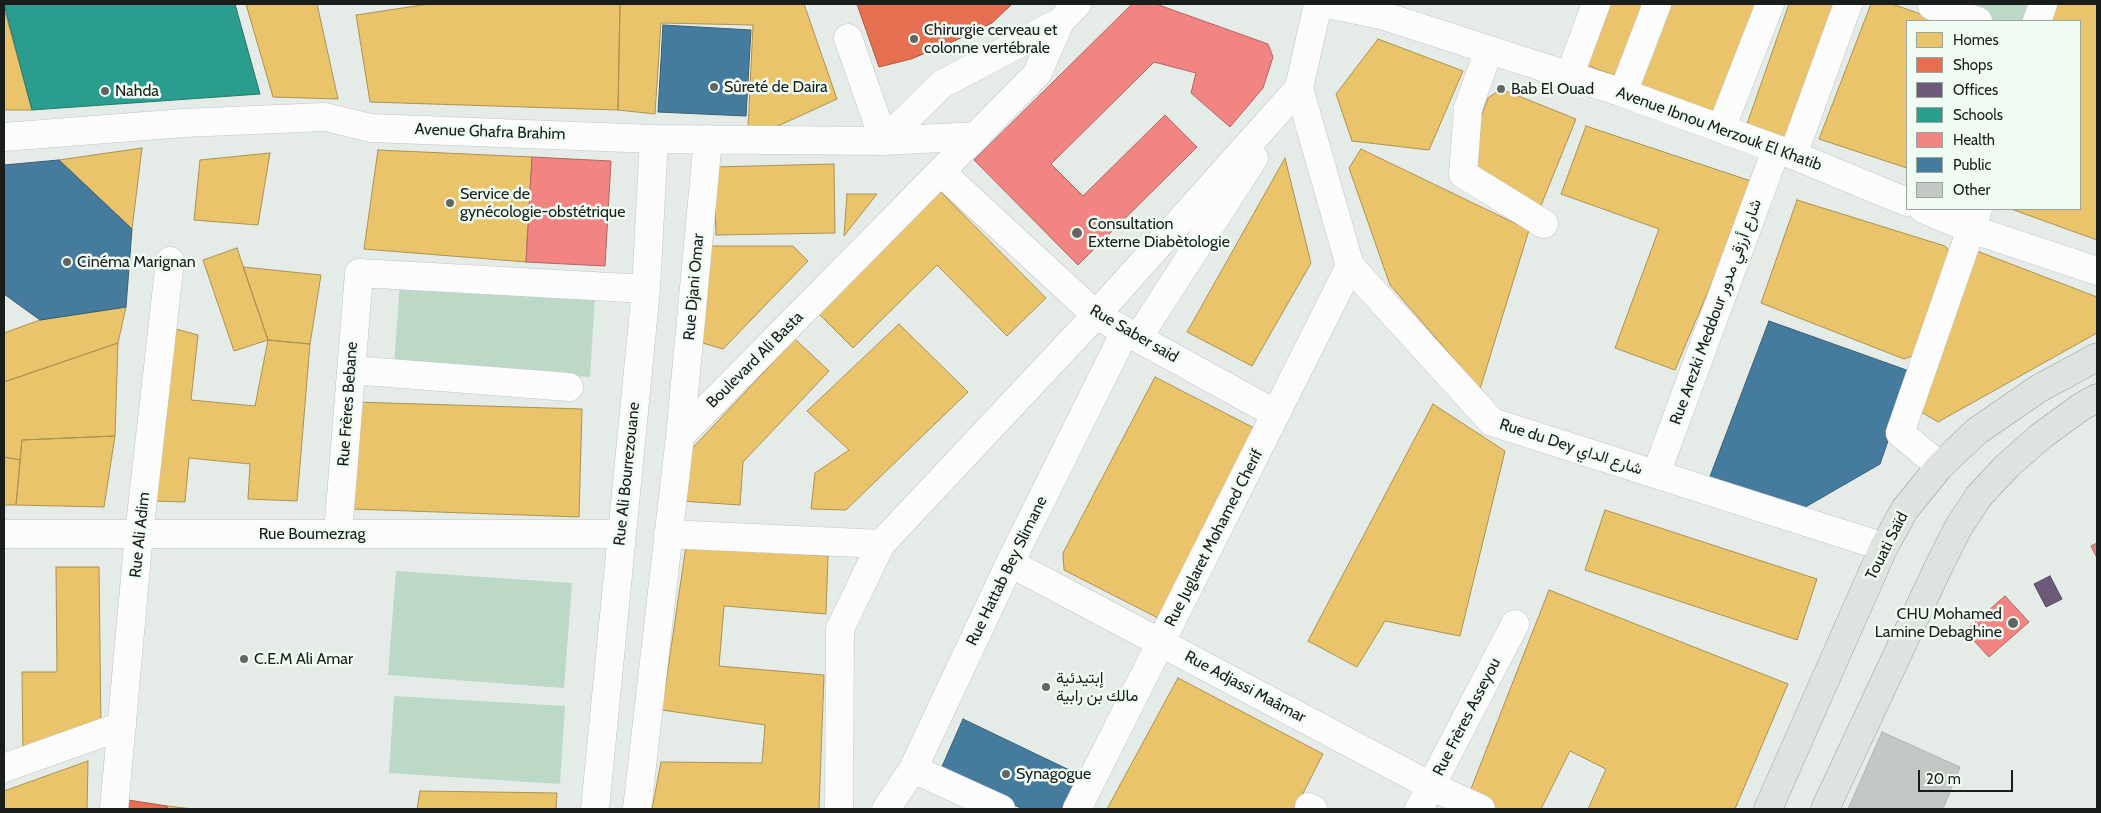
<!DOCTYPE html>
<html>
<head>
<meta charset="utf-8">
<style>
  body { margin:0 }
  #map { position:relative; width:2101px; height:813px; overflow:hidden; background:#e5ebe7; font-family:Cabin,sans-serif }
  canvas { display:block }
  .frame { position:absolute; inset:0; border:5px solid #1a1e1b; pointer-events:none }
  .legend { position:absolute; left:1906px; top:20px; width:175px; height:190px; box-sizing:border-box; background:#effbf3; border:1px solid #9aa39d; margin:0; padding:6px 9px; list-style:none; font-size:15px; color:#1a1e1b }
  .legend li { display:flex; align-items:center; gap:10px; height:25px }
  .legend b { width:25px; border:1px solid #9aa39d }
  .scale { position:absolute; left:1918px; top:770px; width:95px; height:22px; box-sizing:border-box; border:2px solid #1a1e1b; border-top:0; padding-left:6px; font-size:15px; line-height:18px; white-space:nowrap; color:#1a1e1b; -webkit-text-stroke:4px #effbf3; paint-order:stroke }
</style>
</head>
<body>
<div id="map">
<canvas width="2101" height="813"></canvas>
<div class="frame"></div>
<ul class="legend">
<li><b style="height:14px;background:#e9c46a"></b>Homes</li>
<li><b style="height:14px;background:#e76f51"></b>Shops</li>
<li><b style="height:14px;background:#6d597a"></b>Offices</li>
<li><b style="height:14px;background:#2a9d8f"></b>Schools</li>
<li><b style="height:14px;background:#f28482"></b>Health</li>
<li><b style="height:14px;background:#457b9d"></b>Public</li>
<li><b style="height:14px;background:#c3c8c5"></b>Other</li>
</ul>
<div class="scale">20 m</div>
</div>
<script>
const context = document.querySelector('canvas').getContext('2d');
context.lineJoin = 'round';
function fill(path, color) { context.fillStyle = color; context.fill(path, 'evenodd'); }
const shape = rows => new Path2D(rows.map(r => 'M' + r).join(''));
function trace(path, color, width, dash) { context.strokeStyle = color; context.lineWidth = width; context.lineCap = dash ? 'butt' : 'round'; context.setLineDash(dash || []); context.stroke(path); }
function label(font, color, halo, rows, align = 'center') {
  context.font = font + ' Cabin,Vazirmatn,sans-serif'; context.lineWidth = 5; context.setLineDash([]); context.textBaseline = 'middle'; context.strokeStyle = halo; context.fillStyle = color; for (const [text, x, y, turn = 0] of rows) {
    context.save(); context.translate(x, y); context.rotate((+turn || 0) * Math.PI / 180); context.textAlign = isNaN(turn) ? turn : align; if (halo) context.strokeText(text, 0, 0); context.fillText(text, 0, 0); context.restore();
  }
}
const green = shape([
  [1927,4,2043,4,2037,21,1978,21],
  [400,283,595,296,590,377,394,365],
  [396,571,572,583,564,688,388,675],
  [394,696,565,706,560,784,389,773]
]);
const homes = shape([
  [246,4,317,4,338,99,273,97,246,4],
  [429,4,620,4,618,110,370,102,356,15,429,4],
  [620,4,804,4,837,99,778,126,748,128,753,25,661,23,655,114,618,110,620,4],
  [1606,4,1647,4,1619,77,1583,64,1606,4],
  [1666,4,1761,4,1718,113,1634,83,1666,4],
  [1789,4,1836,4,1787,138,1747,124,1789,4],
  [1871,4,1892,4,1941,21,1907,21,1907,168,1819,139,1871,4],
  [2053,4,2097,4,2097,240,2011,209,2080,209,2080,21,2047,21,2053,4],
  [4,8,32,110,4,110,4,8],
  [1378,39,1463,71,1429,150,1352,141,1336,94,1378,39],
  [1501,89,1576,119,1540,208,1465,163,1488,98,1501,89],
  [1586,126,1754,182,1675,370,1615,348,1659,229,1561,194,1586,126],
  [142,148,132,229,59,160,142,148],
  [1361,149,1529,230,1480,389,1390,285,1349,168,1361,149],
  [378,150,532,157,526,262,364,249,378,150],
  [270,153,258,225,194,220,200,160,270,153],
  [1285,158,1311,263,1252,366,1187,332,1285,158],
  [834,164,835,233,716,235,714,167,834,164],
  [937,188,1046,298,1007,336,937,265,853,348,814,309,937,188],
  [847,194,877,194,844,236,847,194],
  [1797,200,1945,246,1955,257,1918,354,1904,359,1761,303,1797,200],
  [709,246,793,246,808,261,723,349,696,341,709,246],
  [237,248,268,340,234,351,203,260,237,248],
  [1977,251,2097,297,2097,333,1938,422,1918,410,1977,251],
  [243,267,321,275,310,344,268,340,243,267],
  [126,307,118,343,4,382,4,333,40,320,126,307],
  [899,324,968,392,846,510,811,509,815,473,849,450,807,411,899,324],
  [169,327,198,335,191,400,255,406,268,340,310,344,297,501,248,499,250,464,189,458,185,502,153,501,169,327],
  [795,339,829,371,743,462,740,505,681,501,685,456,795,339],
  [118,343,115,436,22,440,20,460,4,457,4,382,118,343],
  [1155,377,1256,429,1158,618,1064,570,1063,553,1155,377],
  [355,402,582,409,579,517,353,509,355,402],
  [1433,404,1505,451,1460,636,1385,621,1357,667,1308,641,1433,404],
  [115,436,104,507,16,505,22,440,115,436],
  [4,457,20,460,16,505,4,505,4,457],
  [1605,510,1817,579,1797,640,1585,570,1605,510],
  [686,546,828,556,826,614,724,606,719,666,824,675,819,809,652,809,661,762,762,763,765,725,662,710,686,546],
  [56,567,99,567,101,732,23,757,22,672,57,672,56,567],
  [1549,590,1788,684,1735,809,1588,809,1606,769,1570,751,1541,809,1496,809,1467,799,1549,590],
  [1178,678,1323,754,1295,809,1107,809,1178,678],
  [88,761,87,809,4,809,4,791,88,761],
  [420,791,557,793,556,809,417,809,420,791],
  [167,806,193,809,167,809,167,806]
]);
const shops = shape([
  [857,4,1012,4,992,23,950,43,911,59,879,67,857,4],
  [128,800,167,806,167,809,127,809,128,800]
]);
const offices = shape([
  [2050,576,2062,599,2046,607,2034,584,2050,576]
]);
const schools = shape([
  [4,4,235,4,260,94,32,110,4,4]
]);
const health = shape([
  [1132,4,1156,4,1268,44,1273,57,1263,88,1230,127,1191,93,1196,73,1154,62,1051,164,1083,196,1165,115,1197,147,1078,265,974,160,1132,4],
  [532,157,611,161,605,266,526,262,532,157],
  [2097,543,2097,558,2091,546,2097,543],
  [2005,596,2029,622,1989,657,1965,631,2005,596]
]);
const public = shape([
  [663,25,751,30,746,116,658,112,663,25],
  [59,160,132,229,126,307,40,320,4,294,4,165,59,160],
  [1769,321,1912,372,1880,464,1802,509,1709,479,1769,321],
  [963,719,1088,779,1072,809,1023,809,940,771,963,719]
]);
const building = shape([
  [1882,732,1960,767,1943,809,1848,809,1882,732]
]);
const minor = shape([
  [1327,4,1381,15,1623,93,1793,155,1907,202],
  [1932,6,1978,21],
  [2037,21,2043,4],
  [848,38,884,141],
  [1489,50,1468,108,1463,174,1544,224],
  [1569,77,1596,4],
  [1299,88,1350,266,1492,422,1884,547],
  [1623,93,1657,4],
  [1721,129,1770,4],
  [4,137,184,123,325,117,371,128,654,139,884,141,977,136],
  [884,141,942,84,1060,22],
  [1793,155,1848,4],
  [941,172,1096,315,1276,414],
  [1923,209,1971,229,2097,271],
  [1138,338,1254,158],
  [351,370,569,387],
  [680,436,1037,74,1060,22,1077,4],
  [1940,466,1900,433,1978,209],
  [1656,474,1776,150],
  [4,534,621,534],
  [338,534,359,273,646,289],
  [668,534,881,544],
  [1010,563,1431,786,1481,809],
  [4,768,122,726],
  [913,769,1001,809],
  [1309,807,1313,809],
  [114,809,139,534,170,261],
  [595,809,646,289,654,139],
  [637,809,680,436,708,139],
  [839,809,840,629,881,544,1096,315,1299,88,1318,4],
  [886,809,913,769,1010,563,1125,332],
  [1077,809,1350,266],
  [1419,809,1515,624]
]);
const major = shape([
  [1768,809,1884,547,1905,509,1940,466,1977,431,2038,389,2097,357],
  [1825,809,1937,570,1958,528,1979,496,2007,466,2041,436,2081,407,2097,398]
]);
const markers = [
  [914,39,5,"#616662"],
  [714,87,5,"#616662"],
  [1501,89,5,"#616662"],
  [105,91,5,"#616662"],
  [450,203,5,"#616662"],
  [1077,233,6,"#616662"],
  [67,262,5,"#616662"],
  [2013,623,6,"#616662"],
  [244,659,5,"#616662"],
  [1046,687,5,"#616662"],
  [1006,774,5,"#616662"]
];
const poiNames = [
  ["Chirurgie cerveau et",924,30],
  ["colonne vertébrale",924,48],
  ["Sûreté de Daira",724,87],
  ["Bab El Ouad",1511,89],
  ["Nahda",115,91],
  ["Service de",460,194],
  ["gynécologie-obstétrique",460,212],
  ["Consultation",1088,224],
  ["Externe Diabètologie",1088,242],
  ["Cinéma Marignan",77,262],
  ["CHU Mohamed",2002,614,"right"],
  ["Lamine Debaghine",2002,632,"right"],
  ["C.E.M Ali Amar",254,659],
  ["إبتيدئية",1056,678],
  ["مالك بن رابية",1056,696],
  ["Synagogue",1016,774]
];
const streetNames = [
  ["Avenue Ibnou Merzouk El Khatib",1719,129,20],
  ["Avenue Ghafra Brahim",490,132,2],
  ["Rue Djani Omar",694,287,-85],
  ["Rue Arezki Meddour شارع أرزقي مدور",1716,312,-70],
  ["Rue Saber said",1134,334,30],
  ["Boulevard Ali Basta",755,360,-45],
  ["Rue Frères Bebane",348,404,-86],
  ["Rue du Dey شارع الداي",1571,447,18],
  ["Rue Ali Bourrezouane",627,474,-84],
  ["Rue Boumezrag",312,534],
  ["Rue Ali Adim",140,535,-84],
  ["Rue Juglaret Mohamed Cherif",1214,538,-63],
  ["Touati Saïd",1887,546,-63],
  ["Rue Hattab Bey Slimane",1007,571,-64],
  ["Rue Adjassi Maâmar",1245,687,28],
  ["Rue Frères Asseyou",1467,717,-63]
];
fill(green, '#bcd9c7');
fill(homes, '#e9c46a');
trace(homes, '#ab9252', 1);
fill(shops, '#e76f51');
trace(shops, '#aa5741', 1);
fill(offices, '#6d597a');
trace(offices, '#54475e', 1);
fill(schools, '#2a9d8f');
trace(schools, '#25776c', 1);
fill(health, '#f28482');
trace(health, '#b16563', 1);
fill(public, '#457b9d');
trace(public, '#385f76', 1);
fill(building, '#c3c8c5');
trace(building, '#afb3b1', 1);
trace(minor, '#c2c6c4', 29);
trace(major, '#95a099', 29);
trace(minor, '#fbfcfb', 28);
trace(major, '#dee3e0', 28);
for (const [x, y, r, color] of markers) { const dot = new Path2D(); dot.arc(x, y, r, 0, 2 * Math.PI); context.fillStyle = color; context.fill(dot); trace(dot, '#effbf3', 2); }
label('16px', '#1a1e1b', '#effbf3', poiNames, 'left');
label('16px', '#1a1e1b', '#effbf3', streetNames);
</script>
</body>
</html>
